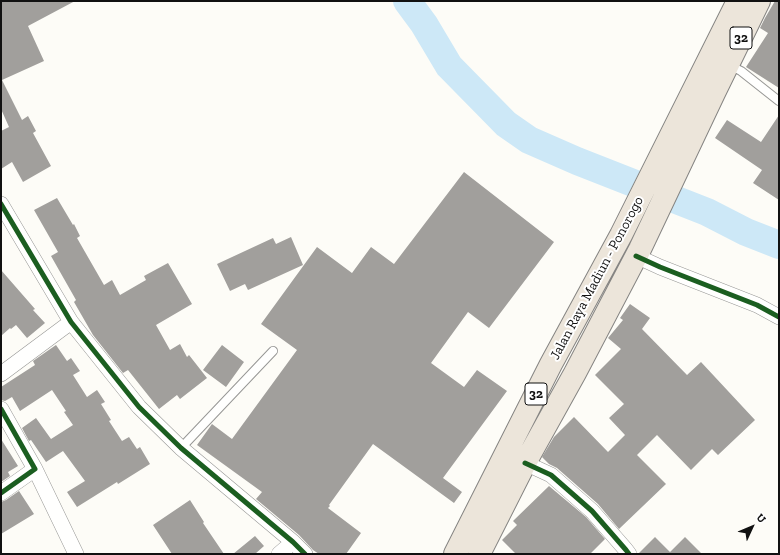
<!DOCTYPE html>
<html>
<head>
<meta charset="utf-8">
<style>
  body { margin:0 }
  #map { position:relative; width:780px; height:555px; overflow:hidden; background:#fdfcf7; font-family:"Zilla Slab",serif }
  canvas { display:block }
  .frame { position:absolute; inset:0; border:2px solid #111; pointer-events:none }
  .north { position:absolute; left:732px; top:507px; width:40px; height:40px; -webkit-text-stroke:3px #fff; paint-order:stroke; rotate:46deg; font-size:11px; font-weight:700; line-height:16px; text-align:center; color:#111 }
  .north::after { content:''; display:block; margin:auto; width:14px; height:18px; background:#111; clip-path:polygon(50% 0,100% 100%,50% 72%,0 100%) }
</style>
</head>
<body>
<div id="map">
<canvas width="780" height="555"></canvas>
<div class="frame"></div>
<div class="north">U</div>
</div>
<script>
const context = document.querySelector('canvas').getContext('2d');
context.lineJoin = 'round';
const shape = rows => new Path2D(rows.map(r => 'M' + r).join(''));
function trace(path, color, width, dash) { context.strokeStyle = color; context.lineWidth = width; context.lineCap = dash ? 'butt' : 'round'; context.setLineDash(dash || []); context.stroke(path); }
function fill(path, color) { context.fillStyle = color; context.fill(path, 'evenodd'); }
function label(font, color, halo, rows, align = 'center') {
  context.font = font + ' "Zilla Slab",serif'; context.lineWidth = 4; context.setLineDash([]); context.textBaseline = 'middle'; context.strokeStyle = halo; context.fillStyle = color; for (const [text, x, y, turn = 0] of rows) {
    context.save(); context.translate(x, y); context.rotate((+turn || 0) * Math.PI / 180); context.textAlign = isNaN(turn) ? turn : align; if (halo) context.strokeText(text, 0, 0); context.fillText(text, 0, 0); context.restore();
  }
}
const river = shape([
  [407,1,424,24,449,66,506,124,529,140,577,161,707,212,746,232,779,245]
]);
const building = shape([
  [1,1,75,1,28,26,44,61,2,80,22,120,28,116,36,131,33,133,51,166,23,182,12,162,1,169,1,131,9,127,1,109],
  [775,1,779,1,779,88,746,67,768,33,760,28,765,18],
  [779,115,779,200,753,183,762,170,715,138,727,120,761,142],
  [464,172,554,242,489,328,468,312,431,363,464,387,477,370,507,391,443,478,462,492,454,503,373,444,329,505,330,506,328,508,361,533,346,554,319,554,313,550,299,535,256,499,262,492,197,445,212,424,232,439,297,350,261,324,317,247,352,273,371,247,394,264],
  [57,198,73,225,74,224,80,236,77,238,104,285,112,280,120,295,146,280,144,276,168,263,192,304,156,325,170,350,180,344,187,357,189,355,207,378,180,399,177,395,159,409,128,370,123,373,93,335,74,302,76,300,51,256,58,252,34,210],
  [291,237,303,265,248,290,245,284,230,291,217,264,273,238,276,244],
  [1,270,35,309,33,310,45,323,27,338,16,325,11,329,10,328,1,336],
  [630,304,650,318,642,329,687,375,701,362,755,420,718,455,712,449,691,470,657,435,637,455,666,484,619,529,598,504,557,468,549,464,542,457,554,437,574,417,608,452,625,435,609,418,624,404,595,375,621,349,608,338,623,320,620,318],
  [56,345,67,361,71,358,80,371,73,375,87,397,97,390,105,402,101,404,111,420,109,421,122,441,129,437,137,449,140,447,150,464,118,484,117,482,77,507,67,492,85,481,63,451,46,462,31,440,29,441,22,428,36,418,51,439,73,425,64,412,66,411,52,390,20,411,12,397,5,401,1,400,1,387,35,365,33,361],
  [222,345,244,362,226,387,203,370],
  [1,439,18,466,8,472,10,476,1,482],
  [549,486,586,517,605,539,590,554,516,554,502,540,517,525,513,521],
  [19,491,34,514,1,534,1,502,6,500],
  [190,500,204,522,203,523,224,554,172,554,153,525],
  [255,536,264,546,255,554,233,554],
  [655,537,670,552,685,537,702,554,638,554]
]);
const service = shape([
  [729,65,741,71,779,101],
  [181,448,273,351]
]);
const minor = shape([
  [1,204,71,322,139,407,181,448,293,542,305,554],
  [636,256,660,267,757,305,779,317],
  [1,374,71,322],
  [1,409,35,469,1,493],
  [525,463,551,475,592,511,626,550,629,554],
  [35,469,76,554],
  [279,554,293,542]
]);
const trunk = shape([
  [455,554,551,364,621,235,738,1],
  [479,554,525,463,575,373,640,249,714,93,759,1]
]);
const cycleway = shape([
  [1,204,71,322,139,407,181,448,293,542,305,554],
  [636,256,660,267,757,305,779,317],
  [1,409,35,469,1,493],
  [525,463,551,475,592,511,626,550,629,554]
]);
const shields = [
  [741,38,22],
  [536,394,22]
];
const shieldNames = [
  ["32",741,38],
  ["32",536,394]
];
const streetNames = [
  ["Jalan Raya Madiun - Ponorogo",597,278,-62]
];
trace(river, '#cde8f7', 28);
fill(building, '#a19f9c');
trace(service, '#979795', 10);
trace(minor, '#979795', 16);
trace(trunk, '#858482', 24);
trace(service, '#fffffe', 8);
trace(minor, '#fffffe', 15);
trace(trunk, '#ece5da', 22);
trace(cycleway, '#1b5e20', 5);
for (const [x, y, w] of shields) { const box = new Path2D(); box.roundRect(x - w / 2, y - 11, w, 22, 3); context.fillStyle = '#fff'; context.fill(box); trace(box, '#111', 1); }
label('bold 13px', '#111', null, shieldNames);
label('14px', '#111', '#fff', streetNames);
</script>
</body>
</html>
